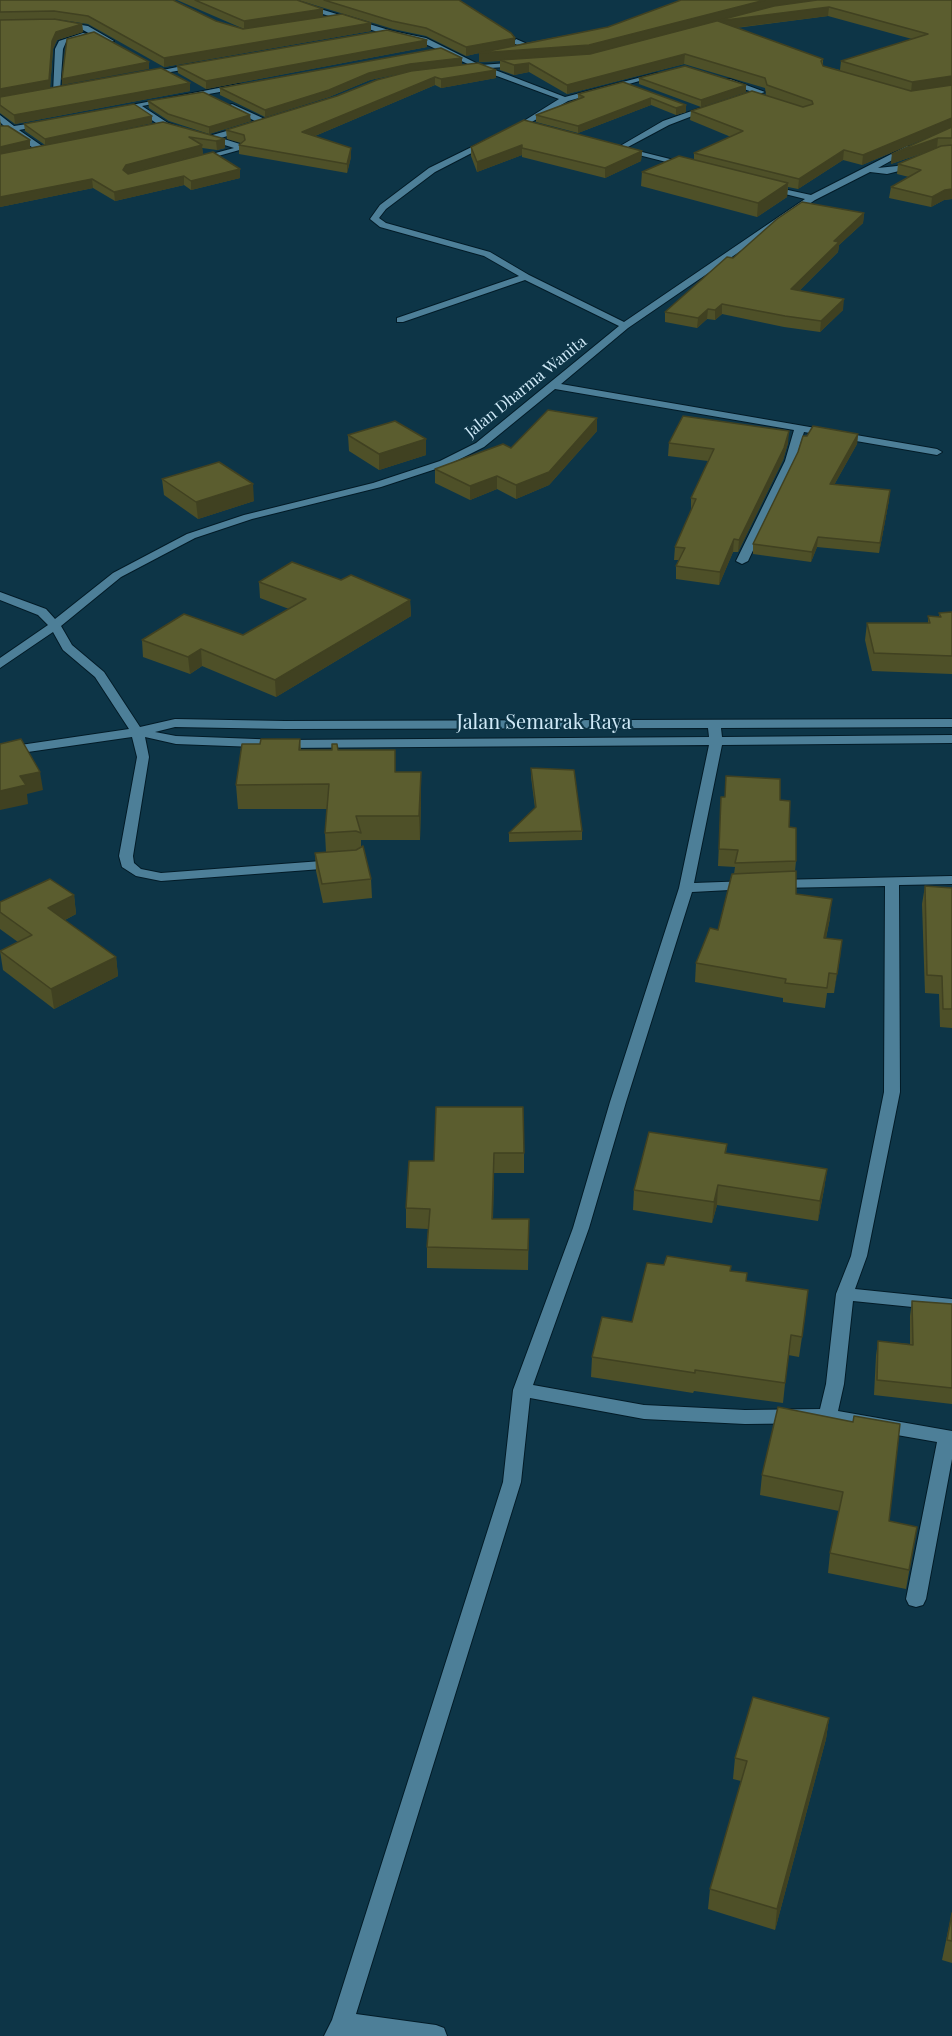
<!DOCTYPE html>
<html>
<head>
<meta charset="utf-8">
<style>
  body { margin:0 }
  canvas { display:block; background:#0d3547 }
</style>
</head>
<body>
<canvas width="952" height="2036"></canvas>
<script>
const context = document.querySelector('canvas').getContext('2d');
context.lineJoin = 'round';
const shape = rows => new Path2D(rows.map(r => 'M' + r).join(''));
function trace(path, color, width, dash) { context.strokeStyle = color; context.lineWidth = width; context.lineCap = dash ? 'butt' : 'round'; context.setLineDash(dash || []); context.stroke(path); }
function fill(path, color) { context.fillStyle = color; context.fill(path, 'evenodd'); }
function label(font, color, halo, rows, align = 'center') {
  context.font = font + ' "Playfair Display",serif'; context.lineWidth = 4.5; context.setLineDash([]); context.textBaseline = 'middle'; context.strokeStyle = halo; context.fillStyle = color; for (const [text, x, y, turn = 0] of rows) {
    context.save(); context.translate(x, y); context.rotate((+turn || 0) * Math.PI / 180); context.textAlign = isNaN(turn) ? turn : align; if (halo) context.strokeText(text, 0, 0); context.fillText(text, 0, 0); context.restore();
  }
}
const minor = shape([
  [280,0,291,0,392,31,426,38,480,65,523,62,523,66,520,66,490,68,565,97,657,73,661,75,568,101,530,123,539,126,540,128,536,130,519,124,559,99,478,69,463,70,463,66,470,65,421,42,387,35,280,0],
  [63,22,88,26,114,41,107,43,83,30,60,26,63,22],
  [83,33,90,35,66,42,63,49,60,91,53,93,55,49,59,41,83,33],
  [516,39,532,46,533,48,516,52,516,48,522,47,513,43,516,39],
  [197,63,200,63,200,67,147,76,143,74,197,63],
  [724,79,730,79,765,92,738,101,738,97,753,92,724,83,724,79],
  [239,84,243,86,242,88,142,106,168,123,182,128,183,130,179,132,162,127,134,108,115,111,111,109,239,84],
  [232,104,267,120,268,122,261,124,229,108,228,106,232,104],
  [706,106,713,108,669,125,626,148,690,164,690,168,615,149,663,121,706,106],
  [0,115,14,126,47,121,47,125,19,130,48,150,48,154,42,154,10,132,0,133,0,129,6,128,0,122,0,115],
  [244,126,247,126,247,130,221,138,243,145,243,149,197,162,197,158,234,148,209,140,209,136,244,126],
  [486,140,493,142,435,172,386,209,379,218,386,223,490,252,529,275,624,322,805,199,765,189,765,185,811,195,907,146,914,148,878,168,897,166,935,150,952,149,952,153,939,154,903,170,887,174,870,172,815,200,628,328,561,384,937,449,942,452,937,455,804,432,795,461,748,561,742,564,736,561,785,461,794,430,555,389,484,447,448,465,381,487,252,519,195,538,121,577,61,626,72,645,104,672,140,727,175,719,285,721,952,719,952,727,721,728,722,737,952,735,952,743,722,745,694,883,749,881,756,885,749,889,692,892,626,1102,589,1228,533,1385,644,1405,745,1410,820,1409,826,1384,836,1294,851,1256,884,1092,885,886,776,888,769,884,776,880,952,876,952,884,899,885,900,1092,867,1256,855,1289,952,1299,952,1311,853,1301,844,1384,838,1411,952,1431,952,1459,926,1599,923,1605,916,1607,909,1605,906,1599,937,1442,828,1423,745,1424,644,1419,530,1398,521,1482,356,2014,436,2025,444,2028,447,2036,324,2036,332,2020,503,1482,513,1390,573,1228,610,1102,679,888,709,745,282,748,176,744,145,737,149,757,133,856,134,863,141,869,161,873,335,860,342,864,335,868,161,881,136,876,122,867,119,856,137,757,132,737,0,756,0,748,129,729,95,677,63,650,53,632,0,668,0,658,48,625,38,615,0,600,0,592,46,609,55,619,113,573,187,534,244,515,373,483,440,461,476,443,619,326,525,280,403,322,397,322,397,318,519,276,484,256,380,227,370,219,380,205,429,168,486,140],
  [175,727,285,729,708,728,709,737,282,740,176,736,155,732,175,727]
]);
const wall = shape([
  [0,0,216,21,243,29,244,29,177,0,297,0,323,9,323,17,371,23,371,31,164,67,88,24,55,19,11,20,82,24,83,32,57,40,53,49,50,88,190,91,15,124,0,113],
  [298,0,459,0,515,45,608,27,681,0,952,0,952,127,862,165,843,160,798,189,788,187,787,197,757,217,641,186,642,172,694,159,694,153,731,137,690,120,691,111,766,95,765,88,684,64,567,94,529,72,514,75,500,70,500,61,479,62,479,53,466,56,426,36,393,29],
  [828,16,912,39,841,61,840,70,823,66,823,59,736,28],
  [427,40,427,47,206,89,178,73,177,66],
  [462,58,462,65,411,71,370,80,329,97,265,117,220,95,220,88],
  [496,70,496,78,441,88,435,85,315,136,351,148,351,157,347,173,239,154,239,145,241,143,227,139,226,130,337,96,377,80],
  [639,78,746,85,746,92,701,107,639,84],
  [623,82,686,105,686,112,676,115,651,105,578,133,536,122,536,115,578,99,578,94],
  [148,101,251,121,209,134,169,121,149,108],
  [152,116,152,123,72,140,163,122,225,139,225,148,217,150,202,148,203,154,128,174,240,169,240,178,191,190,184,185,115,201,93,188,0,207,0,117,1,126,30,148,45,145,25,131,24,124],
  [524,120,642,151,641,161,605,178,522,157,522,155,477,172,471,156,471,147],
  [952,127,952,199,944,200,931,207,889,198,891,187,909,177,897,174,898,164,932,150,891,164,892,154],
  [864,213,863,223,839,245,838,252,799,291,843,310,820,332,784,327,722,314,715,320,707,319,697,328,665,322,665,312,733,258],
  [597,431,549,485,516,499,497,489,470,500,435,483,435,469,511,448],
  [858,434,857,444,834,485,889,500,879,553,817,547,811,562,753,554,753,544,798,452,807,436],
  [348,435,426,455,379,470,349,451],
  [669,443,788,443,783,460,738,552,733,552,719,585,676,579,676,566,679,560,674,560,675,547,691,511,691,498,708,461,668,456],
  [162,479,254,501,198,519,164,495],
  [341,580,410,600,411,616,276,697,202,666,190,674,143,657,142,640,243,635,289,609,260,598,259,582],
  [952,612,952,674,872,671,865,640,867,623,928,623,928,616,939,617,939,613],
  [300,739,301,750,338,750,396,772,421,772,421,797,420,840,361,840,361,847,371,879,372,898,323,903,316,871,315,853,326,852,325,833,327,809,238,809,236,785,260,744],
  [531,768,582,831,582,840,509,842,509,833,535,808,531,777],
  [721,797,780,800,789,827,796,861,795,871,796,894,830,918,826,938,842,940,834,993,827,993,825,1008,783,1002,783,998,695,982,696,963,718,930,734,874,735,867,718,866],
  [925,886,952,888,952,1028,940,1027,939,994,925,993,922,904],
  [74,895,76,914,65,920,116,957,118,976,54,1009,3,970,0,951,18,942,0,929,0,902],
  [436,1107,524,1153,524,1173,494,1173,493,1219,529,1219,528,1270,427,1268,427,1247,428,1229,406,1228,406,1208,434,1161],
  [727,1144,726,1154,827,1169,824,1189,818,1221,717,1205,712,1223,633,1210,634,1190],
  [664,1265,731,1271,747,1273,747,1281,806,1310,799,1357,788,1355,783,1403,694,1391,693,1393,591,1377,592,1357,632,1322],
  [912,1301,952,1304,952,1404,874,1395,876,1356,878,1341,910,1344,910,1316],
  [778,1407,889,1521,917,1527,906,1589,828,1573,830,1553,839,1511,760,1495,762,1475],
  [829,1718,826,1739,775,1930,708,1909,710,1889,741,1781,733,1779,735,1758],
  [952,1912,952,1963,942,1960]
]);
const shadedWall = shape([
  [765,0,825,0,773,7,589,55,479,62,479,53,466,56,466,47,515,38,515,46],
  [829,7,828,16,717,30,718,21],
  [323,9,323,17,244,29,244,21],
  [371,23,371,31,164,67,164,58],
  [82,24,83,32,57,40,53,49,50,88,0,98,0,89,56,32],
  [427,40,427,47,206,89,206,81],
  [685,54,684,64,567,94,567,85],
  [462,58,462,65,411,71,370,80,329,97,265,117,265,110,369,73,410,64],
  [149,62,149,69,62,85,62,79],
  [529,63,529,72,514,75,514,65],
  [496,70,496,78,441,88,441,79],
  [952,76,952,86,911,92,912,82],
  [435,77,435,85,303,141,302,132],
  [190,83,190,91,15,124,14,115],
  [746,85,746,92,701,107,701,100],
  [651,98,651,105,578,133,578,126],
  [686,105,686,112,676,115,676,108],
  [250,115,251,121,209,134,209,127],
  [152,116,152,123,45,146,45,139],
  [952,118,952,127,862,165,863,155],
  [938,138,937,148,891,164,892,154],
  [225,139,225,148,217,150,216,141],
  [30,140,30,149,0,156,0,147],
  [202,145,203,154,126,174,123,170,126,165],
  [522,145,522,155,477,172,477,162],
  [351,148,351,157,347,173,347,164],
  [844,150,843,160,798,189,799,179],
  [642,151,641,161,605,178,605,168],
  [240,169,240,178,191,190,191,181],
  [184,176,184,185,115,201,114,192],
  [92,179,93,188,0,207,0,197],
  [788,183,787,197,757,217,758,203],
  [952,189,952,199,944,200,931,207,932,197,945,190],
  [864,213,863,223,839,245,838,252,790,300,791,289,834,241],
  [844,299,843,310,820,332,821,321],
  [722,304,722,314,715,320,715,310],
  [708,309,707,319,697,328,698,318],
  [597,418,597,431,549,485,516,499,516,485],
  [789,431,788,443,783,460,738,552,739,540],
  [858,434,857,444,829,494,830,484],
  [426,439,426,455,379,470,379,454],
  [497,476,497,489,470,500,470,486],
  [253,484,254,501,198,519,196,502],
  [890,490,889,500,879,553,880,543],
  [818,537,817,547,811,562,812,552],
  [734,539,733,552,719,585,720,572],
  [410,600,411,616,276,697,275,680],
  [201,649,202,666,190,674,188,657],
  [40,772,43,790,27,794,28,804,0,810,0,791,20,776],
  [421,772,421,797,420,840,419,816],
  [74,895,76,914,51,927,48,908],
  [832,899,830,918,822,957,824,938],
  [842,940,840,959,834,993,837,974],
  [116,957,118,976,54,1009,51,989],
  [827,1169,824,1189,818,1221,820,1201],
  [718,1185,717,1205,712,1223,714,1202],
  [829,1718,826,1739,775,1930,777,1909]
]);
const building = shape([
  [0,0,173,0,216,21,243,29,342,14,371,23,164,58,88,16,54,11,0,12,0,0],
  [195,0,297,0,323,9,244,21,195,0],
  [324,0,459,0,511,33,515,38,466,47,426,28,392,21,324,0],
  [681,0,765,0,589,45,479,53,608,27,681,0],
  [817,0,952,0,952,76,912,82,841,61,928,34,829,7,718,21,823,59,821,61,823,66,911,91,952,85,952,118,863,155,844,150,799,179,694,153,743,131,691,111,752,91,803,107,813,104,812,101,767,85,765,78,685,54,567,85,529,63,514,65,500,60,590,54,774,6,817,0],
  [54,19,82,24,56,32,52,41,49,80,0,89,0,20,54,19],
  [387,30,427,40,206,81,177,66,387,30],
  [94,32,149,62,62,79,67,39,94,32],
  [441,48,462,58,410,64,369,73,329,90,265,110,220,88,441,48],
  [478,63,496,70,441,79,435,77,302,132,351,148,347,164,239,145,245,140,244,135,226,130,337,96,377,80,411,71,478,63],
  [685,66,746,85,701,100,639,78,685,66],
  [161,68,190,83,14,115,0,105,0,97,161,68],
  [623,82,686,105,676,108,651,98,578,126,536,115,584,97,578,94,623,82],
  [203,92,250,115,209,127,168,114,148,101,203,92],
  [134,104,152,116,45,139,24,124,134,104],
  [524,120,642,151,605,168,522,148,522,145,477,162,471,147,524,120],
  [163,122,225,139,216,141,189,137,202,145,126,165,123,170,128,174,213,152,240,169,191,181,184,176,114,192,92,179,0,197,0,154,163,122],
  [0,126,8,126,30,140,0,147,0,126],
  [952,127,952,138,938,138,892,154,952,127],
  [952,145,952,189,945,190,932,197,891,187,921,170,898,164,941,146,952,145],
  [679,156,788,183,758,203,642,172,679,156],
  [802,202,864,213,834,241,839,242,791,289,844,299,821,321,785,316,722,304,715,310,708,309,698,318,665,312,727,257,733,258,777,219,802,202],
  [548,410,597,418,549,472,516,485,497,476,470,486,435,469,503,444,511,448,548,410],
  [683,416,789,431,784,448,739,540,734,539,720,572,676,566,685,548,675,547,696,499,691,498,714,449,669,443,683,416],
  [395,421,426,439,379,454,348,435,395,421],
  [813,426,858,434,830,484,890,490,880,543,818,537,812,552,753,544,798,452,803,436,807,436,813,426],
  [219,462,253,484,196,502,162,479,219,462],
  [292,562,341,580,351,575,410,600,275,680,201,649,188,657,142,640,184,614,243,635,306,599,259,582,292,562],
  [952,612,952,656,874,653,867,623,930,623,928,616,941,617,939,613,952,612],
  [21,739,40,772,20,776,26,785,0,791,0,744,21,739],
  [261,739,300,739,299,750,332,750,332,744,337,744,338,750,395,750,395,772,421,772,419,816,356,816,361,833,356,831,325,833,329,784,236,785,242,744,260,744,261,739],
  [531,768,574,770,582,831,509,833,536,807,531,768],
  [726,776,780,779,780,800,790,801,789,827,796,828,796,861,735,863,738,850,719,849,721,797,725,797,726,776],
  [363,846,371,879,322,884,315,853,356,850,363,846],
  [796,871,796,894,832,899,824,938,842,940,837,974,829,973,827,988,785,983,786,979,696,963,710,928,718,930,732,874,796,871],
  [50,879,74,895,48,908,116,957,51,989,0,951,32,935,0,912,0,902,50,879],
  [925,886,952,888,952,1009,943,1009,942,976,927,975,925,886],
  [436,1107,523,1107,524,1153,494,1153,492,1219,529,1219,528,1250,427,1247,430,1209,406,1208,409,1161,434,1161,436,1107],
  [649,1132,727,1144,725,1153,827,1169,820,1201,718,1185,714,1202,634,1190,649,1132],
  [667,1256,731,1266,730,1271,747,1273,746,1281,808,1290,802,1337,791,1335,785,1383,695,1370,695,1373,592,1357,602,1317,632,1322,647,1263,664,1265,667,1256],
  [912,1301,952,1304,952,1388,877,1380,878,1341,913,1345,912,1301],
  [778,1407,853,1422,854,1416,900,1424,889,1521,917,1527,909,1570,830,1553,843,1492,762,1475,778,1407],
  [753,1697,829,1718,777,1909,710,1889,747,1761,735,1758,753,1697],
  [952,1913,952,1941,947,1940,952,1913]
]);
const farStreetnames = [
  ["Jalan Dharma Wanita",526,387,-39]
];
const streetNames = [
  ["Jalan Semarak Raya",544,723]
];
trace(minor, '#021b27', 2);
fill(minor, '#4d7f98');
fill(wall, '#4e5028');
fill(shadedWall, '#404121');
fill(building, '#5b5d2f');
trace(building, '#404121', 1.5);
label('16px', '#cfe9f7', '#0d3547', farStreetnames);
label('20px', '#cfe9f7', '#0d3547', streetNames);
</script>
</body>
</html>
